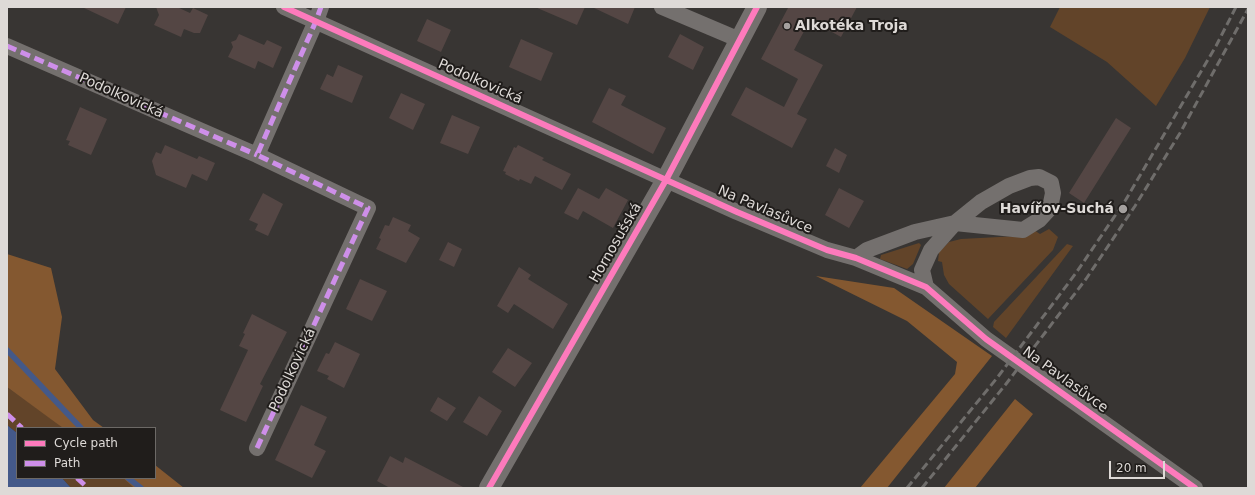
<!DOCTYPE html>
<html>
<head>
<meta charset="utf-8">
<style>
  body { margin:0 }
  #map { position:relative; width:1255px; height:495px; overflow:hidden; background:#383533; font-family:"DejaVu Sans",sans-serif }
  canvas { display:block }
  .frame { position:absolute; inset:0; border:8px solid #dedad7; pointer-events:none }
  .legend { position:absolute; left:16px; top:427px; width:140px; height:52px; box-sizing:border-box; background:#201d1b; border:1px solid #6c6966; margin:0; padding:5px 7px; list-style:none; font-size:12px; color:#dedad7 }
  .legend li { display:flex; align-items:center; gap:8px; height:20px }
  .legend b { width:20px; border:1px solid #6c6966 }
  .scale { position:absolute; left:1109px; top:461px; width:56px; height:18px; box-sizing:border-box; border:2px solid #dedad7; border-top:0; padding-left:5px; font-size:12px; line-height:14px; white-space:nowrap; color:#dedad7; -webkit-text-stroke:3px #201d1b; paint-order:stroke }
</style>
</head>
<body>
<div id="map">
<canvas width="1255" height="495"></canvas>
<div class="frame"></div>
<ul class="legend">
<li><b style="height:5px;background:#fd7abc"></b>Cycle path</li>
<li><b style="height:5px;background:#ce8fe9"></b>Path</li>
</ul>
<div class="scale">20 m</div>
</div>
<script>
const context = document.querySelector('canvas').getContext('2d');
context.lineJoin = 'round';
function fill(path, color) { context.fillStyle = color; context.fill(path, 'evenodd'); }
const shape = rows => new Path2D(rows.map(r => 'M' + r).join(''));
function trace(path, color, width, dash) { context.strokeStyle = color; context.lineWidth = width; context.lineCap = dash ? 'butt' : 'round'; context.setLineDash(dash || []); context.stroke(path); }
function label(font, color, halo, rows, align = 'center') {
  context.font = font + ' "DejaVu Sans",sans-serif'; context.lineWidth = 4; context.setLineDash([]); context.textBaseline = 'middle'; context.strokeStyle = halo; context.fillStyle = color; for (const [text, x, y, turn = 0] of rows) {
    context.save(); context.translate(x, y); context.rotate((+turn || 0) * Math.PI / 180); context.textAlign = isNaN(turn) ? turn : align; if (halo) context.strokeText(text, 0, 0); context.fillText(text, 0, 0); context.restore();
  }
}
const green = shape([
  [1060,7,1210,7,1185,58,1156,106,1107,62,1050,27],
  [1049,229,1058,237,1053,250,988,319,949,284,944,275,942,262,938,261,939,252,949,242,961,239,1018,236,1034,230,1040,234],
  [919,243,921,245,913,264,907,269,880,259,881,255],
  [1067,244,1073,246,1006,338,993,327,994,322],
  [7,387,56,422,63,428,17,428,17,433,7,425],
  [62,478,123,478,134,488,71,488]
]);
const forest = shape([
  [7,254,51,268,62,317,55,369,93,420,104,428,63,428,7,387],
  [816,276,894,288,992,356,887,488,860,488,955,374,957,362,907,321],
  [1015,399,1033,414,975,488,944,488],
  [155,465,184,488,134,488,123,478,155,478]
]);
const water = shape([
  [7,425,17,433,17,478,62,478,71,488,7,488]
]);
const stream = shape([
  [7,350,81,428],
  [128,478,141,488]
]);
const building = shape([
  [82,7,126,7,118,24],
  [156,7,177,7,190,13,193,8,208,15,200,33,194,33,184,29,181,37,154,25,159,15],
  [535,7,585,7,577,25],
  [592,7,635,7,628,24],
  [786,7,857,7,841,37,810,20,794,50,823,65,797,114,807,119,792,148,731,115,746,87,784,107,798,79,761,59,788,8],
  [427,19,451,30,441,52,417,41],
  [239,34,264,45,267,40,282,47,273,68,258,61,255,69,228,57,233,47,231,42,236,40],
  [680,34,704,47,693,70,668,57],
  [521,39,553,53,541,81,509,67],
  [338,65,363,76,352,103,320,89,327,74,333,77],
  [609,88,626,96,621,105,666,128,653,154,592,122],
  [401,93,425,104,413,130,389,118],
  [80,107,107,119,91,155,68,145,70,141,66,140],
  [452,115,480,127,468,154,440,143],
  [1116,118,1131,128,1084,203,1069,193],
  [165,145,197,159,199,156,215,163,207,181,192,174,186,188,156,175,152,161,156,152,161,154],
  [518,145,544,158,542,160,571,174,562,190,535,176,531,184,520,179,519,181,505,174,506,172,503,171,514,147,516,148],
  [835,148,847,155,839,173,826,166],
  [578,188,599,199,606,188,628,200,613,228,583,211,578,220,564,213],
  [839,188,864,201,849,228,825,215],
  [263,193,283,204,268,236,255,230,258,224,249,220],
  [393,217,411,225,408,231,420,238,406,263,376,249,381,239,379,238,385,225,389,226],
  [448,242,462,249,454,267,439,260],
  [519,267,531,275,528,279,568,304,553,329,514,304,508,313,497,306],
  [360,279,387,291,372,321,346,309],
  [252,314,287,332,260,384,263,386,246,422,220,410,248,350,239,346,245,334,243,333],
  [335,342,360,354,344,388,327,379,329,376,317,371,326,353,329,354],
  [508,348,532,363,515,387,492,372],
  [479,396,502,411,487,436,463,422],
  [438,397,456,408,447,421,430,411],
  [301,405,327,417,314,445,326,451,312,478,275,460],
  [390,456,403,463,405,457,465,488,390,488,377,481]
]);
const minor = shape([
  [284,7,737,212,827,250,856,258,926,287,986,339,1195,488],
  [662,7,740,40],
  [7,46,257,155],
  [856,258,867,250,915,232,955,223,1023,230,1039,220,1050,208,1053,193,1051,183,1039,177,1030,178,1009,186,981,202,955,223,931,250,922,270,926,287],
  [257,448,368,208,257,155,316,21,321,7]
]);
const tertiary = shape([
  [489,488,666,180,757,7]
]);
const rail = shape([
  [907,488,997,378,1076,273,1125,201,1216,46,1236,7],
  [922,488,1006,384,1086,279,1135,206,1180,133,1248,9]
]);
const quiet = shape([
  [7,46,257,155],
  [7,414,22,428],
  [257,448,368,208,257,155,316,21,321,7],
  [77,478,88,488]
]);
const cycleway = shape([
  [284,7,737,212,827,250,856,258,926,287,986,339,1195,488],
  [489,488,666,180,757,7]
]);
const markers = [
  [787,26,4,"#a4a09e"],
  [1123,209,5,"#a4a09e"]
];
const poiNames = [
  ["Alkotéka Troja",795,26],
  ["Havířov-Suchá",1114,209,"right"]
];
const streetNames = [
  ["Podolkovická",480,82,24],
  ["Podolkovická",121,96,24],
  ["Na Pavlasůvce",765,210,23],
  ["Hornosušská",616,243,-60],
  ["Podolkovická",293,370,-65],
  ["Na Pavlasůvce",1065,380,36]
];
fill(green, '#624429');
fill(forest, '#845830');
fill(water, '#445989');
trace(stream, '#445989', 5.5);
fill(building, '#544644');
trace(minor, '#74706e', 16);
trace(tertiary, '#74706e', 20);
trace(rail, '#6f6d6b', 3, [8, 4]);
trace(quiet, '#ce8fe9', 5, [10, 5]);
trace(cycleway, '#fd7abc', 6);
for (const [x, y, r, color] of markers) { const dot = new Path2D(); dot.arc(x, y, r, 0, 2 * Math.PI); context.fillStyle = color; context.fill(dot); trace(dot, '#201d1b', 1.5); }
label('bold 14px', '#dedad7', '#201d1b', poiNames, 'left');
label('14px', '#dedad7', '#201d1b', streetNames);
</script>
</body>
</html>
